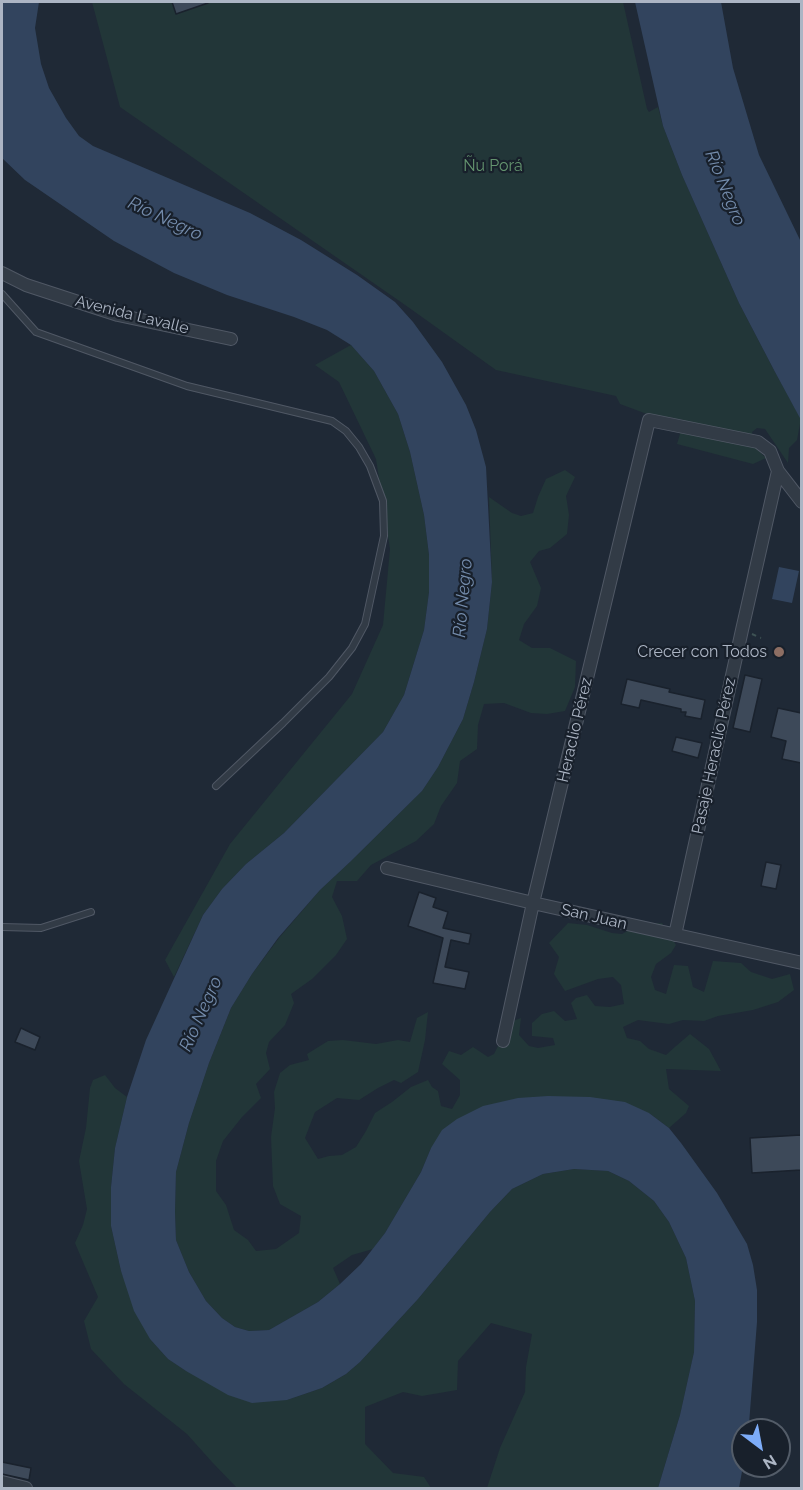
<!DOCTYPE html>
<html>
<head>
<meta charset="utf-8">
<style>
  body { margin:0 }
  #map { position:relative; width:803px; height:1490px; overflow:hidden; background:#1f2936; font-family:Raleway,sans-serif }
  canvas { display:block }
  .frame { position:absolute; inset:0; border:3px solid #acb5c4; pointer-events:none }
  .north { position:absolute; left:731px; top:1418px; width:60px; height:60px; box-sizing:border-box; background:#18202b; border:2px solid #535c68; border-radius:50%; rotate:148deg; font-size:16px; font-weight:700; line-height:24px; text-align:center; color:#acb5c4 }
  .north::after { content:''; display:block; margin:auto; width:21px; height:27px; background:#7dacf8; clip-path:polygon(50% 0,100% 100%,50% 72%,0 100%) }
</style>
</head>
<body>
<div id="map">
<canvas width="803" height="1490"></canvas>
<div class="frame"></div>
<div class="north">N</div>
</div>
<script>
const context = document.querySelector('canvas').getContext('2d');
context.lineJoin = 'round';
function fill(path, color) { context.fillStyle = color; context.fill(path, 'evenodd'); }
const shape = rows => new Path2D(rows.map(r => 'M' + r).join(''));
function trace(path, color, width, dash) { context.strokeStyle = color; context.lineWidth = width; context.lineCap = dash ? 'butt' : 'round'; context.setLineDash(dash || []); context.stroke(path); }
function label(font, color, halo, rows, align = 'center') {
  context.font = font + ' Raleway,sans-serif'; context.lineWidth = 4.5; context.setLineDash([]); context.textBaseline = 'middle'; context.strokeStyle = halo; context.fillStyle = color; for (const [text, x, y, turn = 0] of rows) {
    context.save(); context.translate(x, y); context.rotate((+turn || 0) * Math.PI / 180); context.textAlign = isNaN(turn) ? turn : align; if (halo) context.strokeText(text, 0, 0); context.fillText(text, 0, 0); context.restore();
  }
}
const green = shape([
  [92,2,623,2,647,109,649,112,658,107,663,126,682,175,739,303,775,372,801,419,797,440,789,448,788,463,765,429,757,428,752,432,756,448,766,458,753,464,677,444,684,420,655,417,620,404,616,396,496,370,408,307,120,107],
  [351,345,374,371,398,414,410,452,424,515,429,555,429,592,424,630,404,695,383,732,284,833,246,864,222,889,203,915,174,977,165,960,230,844,352,694,383,625,390,549,376,459,339,382,315,365],
  [565,470,575,477,566,496,569,515,567,534,550,548,539,551,530,562,541,588,537,606,524,624,519,640,532,648,550,648,576,661,575,687,565,711,547,714,531,713,504,703,484,704,478,725,477,749,460,761,457,783,441,806,434,824,416,841,371,865,357,881,337,881,332,897,342,916,347,939,336,955,312,979,291,994,294,1003,285,1025,269,1042,266,1053,270,1069,256,1084,261,1098,242,1117,223,1141,216,1161,216,1191,226,1205,234,1230,248,1240,256,1251,276,1249,299,1233,301,1216,280,1204,273,1186,271,1137,275,1108,274,1092,280,1073,290,1065,309,1060,307,1054,328,1041,343,1040,376,1044,398,1040,410,1042,417,1018,428,1012,425,1040,418,1072,401,1083,394,1080,378,1088,359,1100,337,1098,315,1112,305,1138,318,1159,329,1156,342,1155,356,1147,366,1131,375,1113,392,1102,411,1087,428,1080,432,1087,438,1091,441,1106,452,1109,460,1095,460,1080,442,1064,449,1051,461,1055,473,1047,488,1057,494,1054,510,1022,521,1018,519,1035,529,1046,538,1048,555,1045,553,1038,532,1036,532,1023,542,1014,554,1011,565,1021,577,1019,571,1003,576,998,587,995,595,1006,610,1007,624,1004,621,985,613,977,598,979,565,991,554,974,559,957,549,943,568,923,587,925,612,933,622,934,641,924,662,923,676,945,671,953,656,964,651,977,655,990,666,994,674,965,688,966,693,987,704,992,713,961,741,963,751,972,772,979,790,974,794,990,778,1002,753,1010,718,1016,704,1021,683,1020,669,1024,638,1020,623,1027,627,1038,640,1041,649,1049,666,1055,676,1046,690,1034,709,1049,721,1071,666,1069,669,1089,689,1106,686,1113,669,1128,649,1113,431,1148,421,1172,385,1233,373,1249,352,1255,333,1268,340,1284,318,1302,269,1330,249,1331,235,1327,222,1318,206,1301,189,1272,176,1240,175,1212,176,1172,189,1123,209,1063,231,1008,252,974,279,938,320,890,350,862,422,791,438,767,463,719,474,682,487,629,492,582,489,497,512,513,521,516,533,513,538,497,546,479],
  [105,1075,115,1088,127,1097,115,1148,111,1187,111,1226,121,1271,150,1339,168,1359,186,1371,287,1400,322,1388,346,1374,360,1362,418,1299,490,1212,512,1189,543,1174,574,1169,608,1171,629,1181,654,1201,669,1222,686,1258,695,1301,694,1352,680,1415,658,1488,487,1488,500,1448,525,1392,526,1367,532,1334,491,1323,458,1361,457,1390,422,1396,403,1392,365,1407,365,1444,393,1473,424,1477,431,1488,237,1488,212,1462,187,1434,124,1384,91,1349,84,1321,98,1297,75,1243,83,1225,87,1209,79,1161,86,1128,90,1088,93,1080]
]);
const water = shape([
  [2,2,39,2,35,28,41,64,49,88,66,118,79,136,93,146,250,213,301,240,357,275,395,302,413,322,442,362,466,405,476,430,486,467,492,582,487,629,474,682,463,719,438,767,422,791,350,862,320,890,278,938,252,974,231,1008,209,1063,189,1123,176,1172,175,1212,176,1240,189,1272,206,1301,222,1318,235,1327,249,1331,269,1330,318,1302,340,1284,361,1264,385,1233,421,1172,431,1148,442,1130,457,1119,483,1106,518,1098,548,1096,590,1097,625,1102,649,1113,669,1128,681,1143,717,1193,747,1244,753,1265,757,1290,757,1322,749,1424,748,1430,743,1430,743,1466,739,1488,658,1488,680,1415,694,1352,695,1301,686,1258,669,1222,654,1201,629,1181,608,1171,574,1169,543,1174,512,1189,490,1212,418,1299,360,1362,346,1374,322,1388,287,1400,252,1403,228,1395,186,1371,168,1359,150,1339,134,1311,121,1271,111,1226,111,1187,115,1148,127,1097,146,1040,203,915,222,889,246,864,284,833,383,732,404,695,424,630,429,592,429,555,424,515,410,452,398,414,374,371,351,345,327,330,294,317,227,295,174,273,114,241,25,180,2,158],
  [635,2,721,2,733,68,759,155,801,242,801,420,775,372,739,303,682,175,663,126],
  [779,567,799,571,792,603,772,599]
]);
const building = shape([
  [172,2,207,2,208,3,176,14,172,2],
  [745,675,762,679,750,732,733,728,745,675],
  [627,679,670,689,669,692,705,700,701,719,685,716,686,712,681,712,681,709,641,700,639,708,621,704,627,679],
  [778,708,801,713,801,763,782,759,786,741,771,737,778,708],
  [676,737,702,743,698,758,672,751,676,737],
  [766,862,781,865,776,889,761,886,766,862],
  [419,892,436,898,433,907,448,912,443,928,471,934,469,944,451,940,445,967,469,972,465,989,433,983,443,938,408,926,419,892],
  [21,1028,40,1037,35,1050,15,1042,21,1028],
  [801,1135,801,1170,752,1173,750,1138,801,1135],
  [2,1462,31,1468,29,1480,2,1474,2,1462]
]);
const path = shape([
  [752,634,761,638]
]);
const service = shape([
  [2,294,36,332,187,386,332,421,346,431,359,447,370,466,383,501,384,536,365,624,352,648,329,677,283,723,216,786],
  [2,927,41,928,91,912]
]);
const minor = shape([
  [2,273,26,285,118,315,231,339],
  [387,868,533,903,802,963],
  [675,935,742,630,778,471],
  [503,1041,533,903,649,420,758,442,770,451,778,471,802,502],
  [2,1482,26,1488]
]);
const markers = [
  [779,652,6,"#8d6e63"]
];
const parkNames = [
  ["Ñu Porá",493,166]
];
const streetNames = [
  ["Avenida Lavalle",132,315,14],
  ["Heraclio Pérez",575,730,-77],
  ["Pasaje Heraclio Pérez",714,756,-78],
  ["San Juan",594,917,13]
];
const poiNames = [
  ["Crecer con Todos",767,652]
];
const waterNames = [
  ["Río Negro",725,188,68],
  ["Río Negro",165,219,25],
  ["Río Negro",463,598,-85],
  ["Río Negro",201,1014,-66]
];
fill(green, '#223638');
fill(water, '#32445e');
fill(building, '#3d4959');
trace(building, '#1a222d', 1.5);
trace(service, '#505865', 8);
trace(minor, '#505865', 14);
trace(path, '#3e5254', 2, [4.5, 4.5]);
trace(service, '#323b46', 6);
trace(minor, '#323b46', 12);
for (const [x, y, r, color] of markers) { const dot = new Path2D(); dot.arc(x, y, r, 0, 2 * Math.PI); context.fillStyle = color; context.fill(dot); trace(dot, '#18202b', 2); }
label('16px', '#64946f', '#18202b', parkNames);
label('16px', '#acb5c4', '#18202b', streetNames);
label('16px', '#acb5c4', '#18202b', poiNames, 'right');
label('italic 18px', '#748cac', '#18202b', waterNames);
</script>
</body>
</html>
